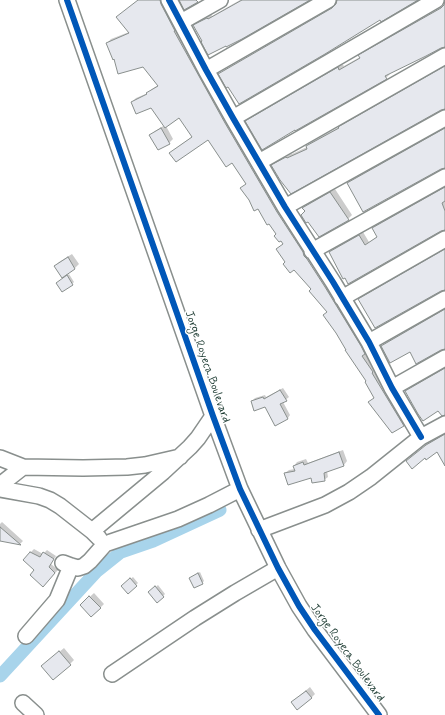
<!DOCTYPE html>
<html>
<head>
<meta charset="utf-8">
<style>
  body { margin:0 }
  canvas { display:block; background:#fff }
</style>
</head>
<body>
<canvas width="445" height="715"></canvas>
<script>
const context = document.querySelector('canvas').getContext('2d');
context.lineJoin = 'round';
function fill(path, color) { context.fillStyle = color; context.fill(path, 'evenodd'); }
const shape = rows => new Path2D(rows.map(r => 'M' + r).join(''));
function trace(path, color, width, dash) { context.strokeStyle = color; context.lineWidth = width; context.lineCap = dash ? 'butt' : 'round'; context.setLineDash(dash || []); context.stroke(path); }
function label(font, color, halo, rows, align = 'center') {
  context.font = font + ' Mynerve,sans-serif'; context.lineWidth = 3; context.setLineDash([]); context.textBaseline = 'middle'; context.strokeStyle = halo; context.fillStyle = color; for (const [text, x, y, turn = 0] of rows) {
    context.save(); context.translate(x, y); context.rotate((+turn || 0) * Math.PI / 180); context.textAlign = isNaN(turn) ? turn : align; if (halo) context.strokeText(text, 0, 0); context.fillText(text, 0, 0); context.restore();
  }
}
const shadow = shape([
  [138,0,165,0,407,422,404,425,375,398,367,381,347,350,328,311,312,289,295,269,286,262,277,249,284,243,232,162,209,139,171,153,175,149,193,136,179,117,166,126,173,139,169,143,151,135,155,131,165,125,151,107,132,102,136,98,148,93,152,89,158,85,144,66,115,58,107,43,111,39,129,32],
  [240,0,308,0,195,25,199,22,211,14,212,16],
  [338,0,416,0,380,18,220,74,224,70,337,5],
  [445,4,445,46,440,47,389,73,390,74,386,78,247,121,251,117,342,64,344,66,360,57,360,56,364,52,445,5],
  [445,66,445,108,272,166,276,162,291,154,292,154,307,147,307,146,311,142,341,126,343,123],
  [445,127,445,167,348,183,352,179],
  [445,186,445,229,330,252,334,248,363,232,369,242,378,236,373,228,377,224],
  [335,189,352,215,348,219,303,208,307,204],
  [445,249,445,289,359,300,363,296],
  [72,254,79,264,75,268,62,276,55,266,59,262],
  [69,274,74,282,72,284,59,282],
  [445,308,445,348,410,351,382,346,386,342],
  [445,368,445,414,407,391,411,387],
  [283,388,289,397,283,402,290,415,288,418,275,425,265,406,252,401,255,398,265,395,266,397],
  [445,433,445,451,437,450,425,457,412,456,432,441],
  [343,450,347,461,344,465,327,471,328,477,324,480,312,476,285,473,289,470,295,469,294,466,297,462,306,459,308,463],
  [2,522,23,541,20,544,0,540,0,524],
  [34,549,43,554,47,550,56,556,51,564,58,570,43,586,36,570,30,553],
  [200,572,204,581,202,583,190,578],
  [133,577,138,583,128,592,122,586],
  [158,585,165,594,157,602,150,592],
  [94,593,104,604,92,616,81,605],
  [64,648,74,660,70,664,47,662],
  [310,687,315,694,311,698,292,702]
]);
const canal = shape([
  [0,676,96,572,121,552,153,541,220,510]
]);
const building = shape([
  [138,0,160,0,161,4,175,31,174,31,225,123,277,212,303,252,304,256,307,259,325,287,361,346,365,354,362,356,373,372,372,373,404,426,392,433,368,402,374,398,365,382,366,381,345,350,346,350,336,333,323,315,327,312,309,291,311,289,294,270,290,273,283,264,285,262,276,249,283,244,281,241,279,242,274,236,276,234,269,224,267,225,258,209,254,211,249,200,240,188,246,184,232,163,226,167,208,140,176,162,169,153,192,137,179,118,165,128,151,108,136,114,131,102,147,94,146,93,158,86,143,67,118,74,114,59,113,60,106,43,129,33,116,17,138,0],
  [179,0,196,0,198,2,184,10,179,0],
  [242,0,310,0,242,39,226,47,226,46,208,55,201,42,202,41,193,25,207,18,208,19,242,0],
  [337,0,418,0,381,22,380,20,325,54,239,104,228,87,226,88,218,74,332,8,336,4,337,0],
  [445,0,445,47,441,48,426,56,385,76,387,79,295,131,295,130,262,150,245,121,338,67,339,70,360,58,358,55,441,8,444,5,445,0],
  [445,66,445,109,441,110,291,194,280,180,271,165,286,157,287,158,307,149,306,146,339,128,338,127,445,66],
  [161,128,170,144,158,150,149,135,161,128],
  [445,128,445,168,441,169,363,212,347,183,445,128],
  [445,187,445,201,442,203,445,211,445,230,441,231,348,284,345,278,343,279,329,252,359,235,365,245,377,237,372,228,445,187],
  [330,192,349,220,319,237,308,222,306,223,301,215,305,211,302,208,330,192],
  [445,249,445,290,441,291,375,328,358,299,445,249],
  [68,257,75,269,62,278,54,266,68,257],
  [67,275,73,285,62,292,56,283,67,275],
  [445,309,445,349,441,350,416,364,410,352,390,363,381,346,445,309],
  [445,368,445,415,442,416,438,411,423,421,418,414,405,391,445,368],
  [280,390,287,401,280,404,288,419,275,426,265,407,254,411,251,401,263,397,264,399,280,390],
  [445,434,445,466,437,452,426,460,425,458,412,469,406,461,426,445,445,434],
  [339,452,344,466,324,473,325,481,312,483,311,478,288,485,284,473,295,471,293,466,303,462,304,465,339,452],
  [0,527,21,545,0,541,0,527],
  [30,552,40,557,43,552,54,559,49,567,55,573,43,587,30,575,34,570,23,560,30,552],
  [198,573,203,584,194,588,189,578,198,573],
  [130,578,137,586,128,594,121,586,130,578],
  [155,586,164,597,157,603,148,592,155,586],
  [89,596,101,608,91,617,80,605,89,596],
  [59,651,71,665,53,680,41,666,59,651],
  [306,691,312,698,297,710,291,702,306,691]
]);
const minor = shape([
  [67,0,213,416,240,489,278,568,299,606,315,630,379,715],
  [169,0,206,70,233,118,285,207,333,282,369,342,392,388,421,437],
  [181,22,220,0],
  [206,70,328,0],
  [233,118,436,0],
  [259,162,445,56],
  [285,207,445,118],
  [312,251,445,177],
  [342,298,445,239],
  [369,342,445,299],
  [392,388,445,358],
  [0,458,23,467,83,468,127,467,145,465,180,457],
  [0,485,23,467],
  [0,489,39,496,50,500,60,506,92,531,99,538],
  [259,530,325,505,349,492,371,477,421,437,445,424],
  [92,531,163,472,190,447,198,438,213,416],
  [63,563,71,566,78,568,84,566,90,561,105,544,178,519,209,505,240,489],
  [26,636,57,600,71,566],
  [112,674,195,618,235,593,278,568],
  [23,703,36,715]
]);
const cycleway = shape([
  [67,0,213,416,240,489,278,568,299,606,315,630,379,715],
  [169,0,206,70,233,118,285,207,333,282,369,342,392,388,421,437]
]);
const streetNames = [
  ["Jorge Royeca Boulevard",207,367,71],
  ["Jorge Royeca Boulevard",347,653,54]
];
fill(shadow, '#0003');
trace(canal, '#a8d4eb', 13);
fill(building, '#e6e8ee');
trace(building, '#898f8d', 1);
trace(minor, '#898f8d', 18);
trace(minor, '#fff', 15);
trace(cycleway, '#0057b8', 6);
label('12px', '#1f3d34', '#fff', streetNames);
</script>
</body>
</html>
